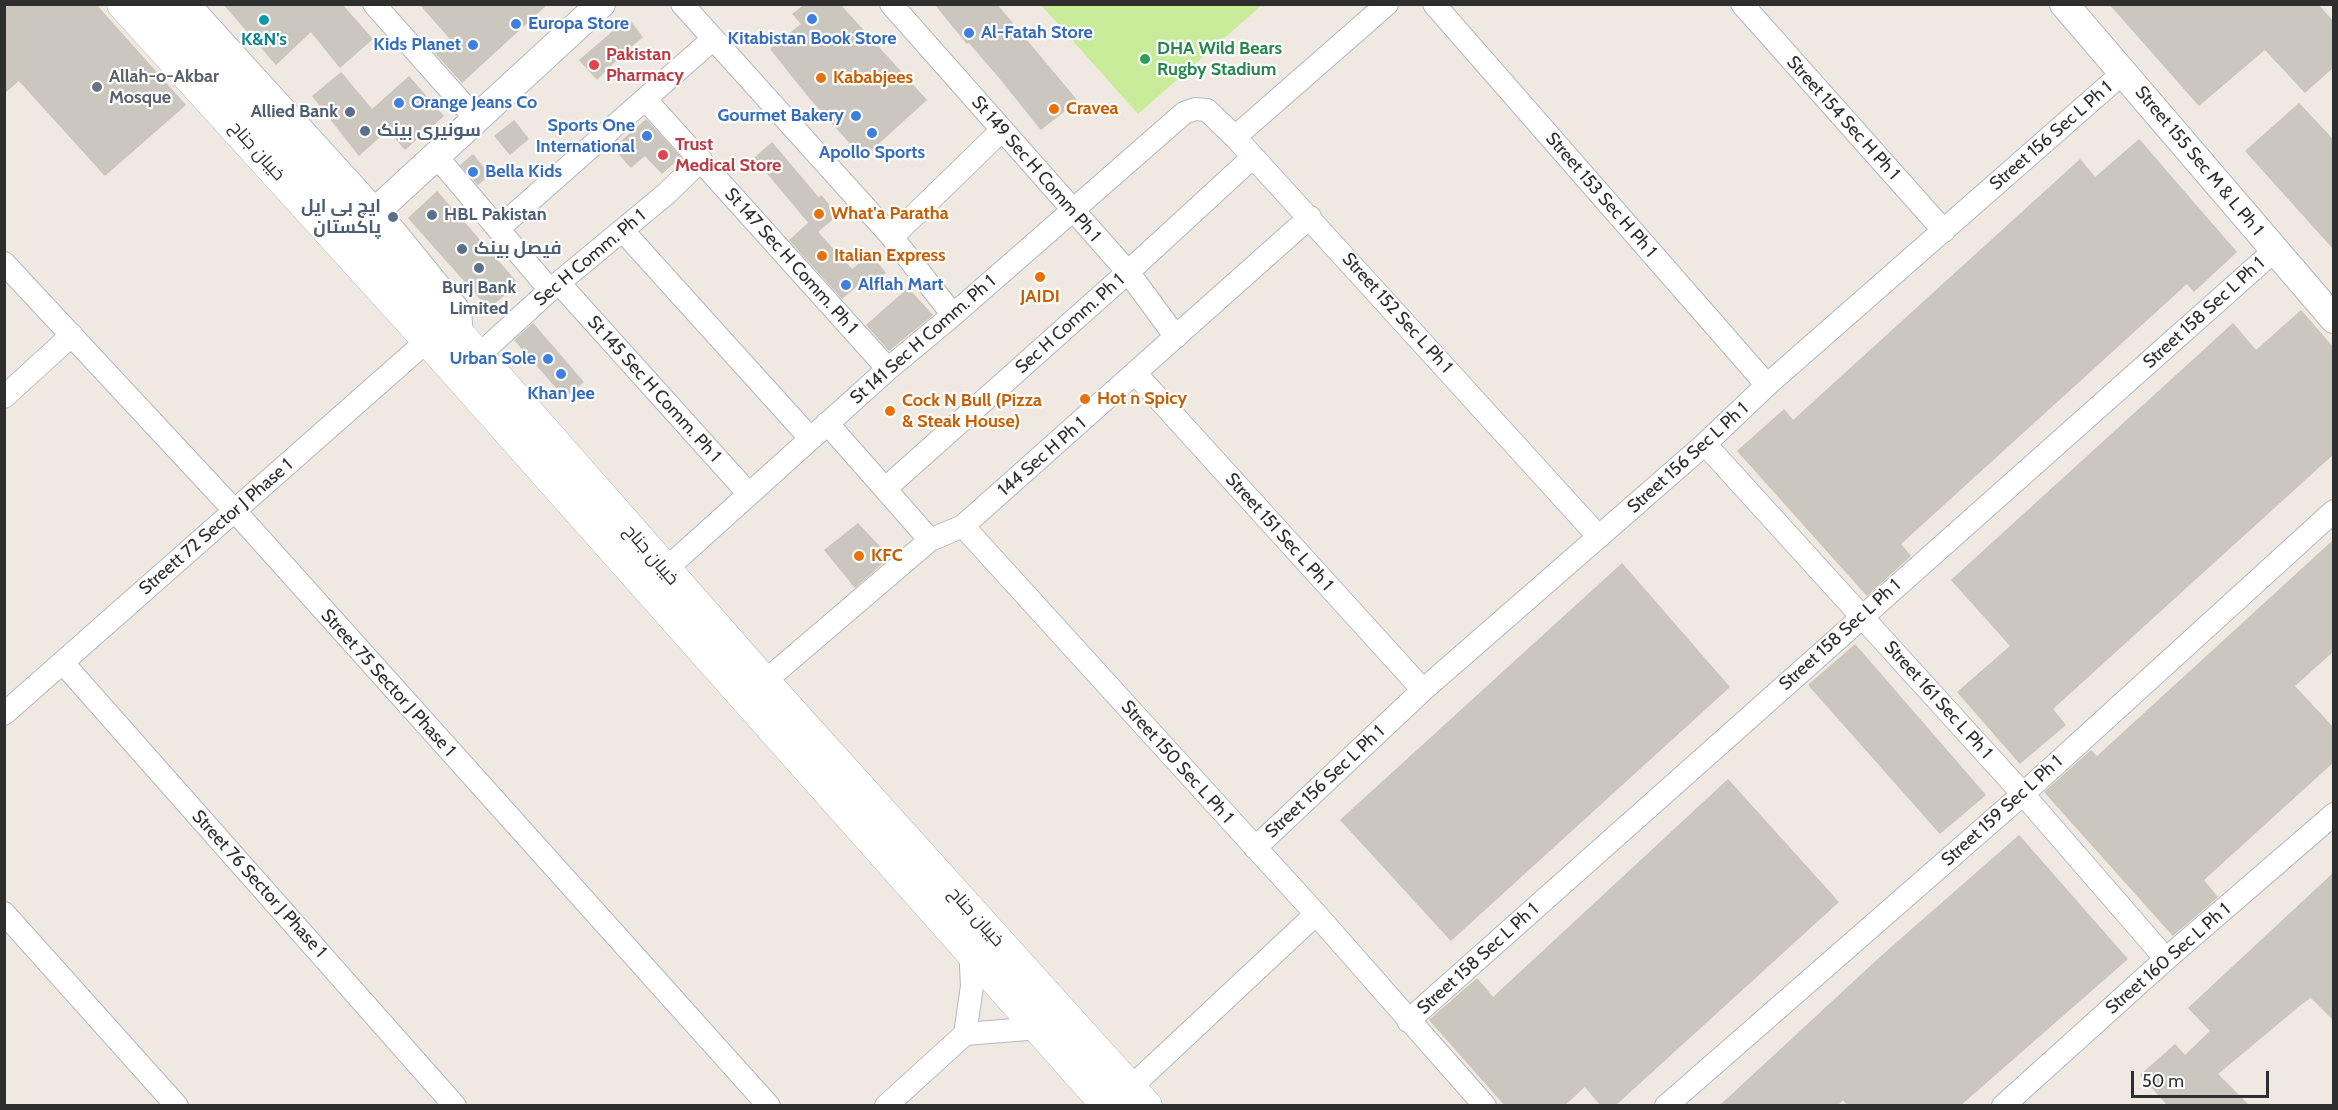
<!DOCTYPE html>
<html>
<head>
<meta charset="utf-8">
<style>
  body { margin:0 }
  #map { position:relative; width:2338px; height:1110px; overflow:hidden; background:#efe9e1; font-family:Cabin,sans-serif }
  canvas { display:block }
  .frame { position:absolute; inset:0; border:6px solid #2e2e2e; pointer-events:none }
  .scale { position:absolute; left:2131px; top:1071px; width:138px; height:27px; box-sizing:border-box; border:3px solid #2e2e2e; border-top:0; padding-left:8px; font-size:18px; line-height:21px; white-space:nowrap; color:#2e2e2e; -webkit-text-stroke:4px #fff; paint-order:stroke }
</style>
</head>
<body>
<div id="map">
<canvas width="2338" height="1110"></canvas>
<div class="frame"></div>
<div class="scale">50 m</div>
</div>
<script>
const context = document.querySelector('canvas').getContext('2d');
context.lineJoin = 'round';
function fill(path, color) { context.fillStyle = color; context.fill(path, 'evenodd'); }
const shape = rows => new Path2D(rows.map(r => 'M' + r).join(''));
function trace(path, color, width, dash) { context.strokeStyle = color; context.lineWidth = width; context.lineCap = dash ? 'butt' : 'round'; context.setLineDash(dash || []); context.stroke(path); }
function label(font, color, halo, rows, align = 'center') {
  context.font = font + ' Cabin,Cairo,sans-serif'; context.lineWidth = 4.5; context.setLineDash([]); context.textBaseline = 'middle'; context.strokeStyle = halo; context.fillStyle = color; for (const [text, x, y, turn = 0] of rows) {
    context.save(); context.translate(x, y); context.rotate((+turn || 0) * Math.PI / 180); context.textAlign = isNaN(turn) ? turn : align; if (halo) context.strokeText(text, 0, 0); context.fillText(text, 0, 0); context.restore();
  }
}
const pitch = shape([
  [1041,5,1262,5,1138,114]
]);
const building = shape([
  [4,4,95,4,185,105,105,175,19,80,4,93,4,4],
  [224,4,341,4,372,39,340,67,311,31,276,64,224,4],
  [420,4,547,4,462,82,435,52,450,38,420,4],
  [806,4,839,4,926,100,863,157,810,98,771,49,802,24,793,14,806,4],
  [935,4,996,4,1077,101,1041,129,1001,79,969,42,967,43,935,4],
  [2110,4,2317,4,2334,23,2334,66,2305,92,2265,49,2199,105,2110,4],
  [628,19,642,37,623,53,597,79,580,60,628,19],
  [341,73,372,110,409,77,443,116,405,149,388,129,359,155,313,96,341,73],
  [2299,104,2334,141,2334,249,2246,151,2299,104],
  [646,120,680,157,662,173,645,155,631,167,614,148,646,120],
  [514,121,528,139,510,154,495,136,514,121],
  [2139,140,2236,252,2194,291,2187,283,1900,544,1910,556,1867,595,1738,451,1784,410,1793,421,2080,160,2095,178,2139,140],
  [772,143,819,199,821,196,837,215,817,232,852,270,871,255,885,273,865,288,861,282,842,298,790,240,809,223,811,225,755,158,772,143],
  [473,155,489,175,478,184,461,165,473,155],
  [437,192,517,283,489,308,409,218,437,192],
  [908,289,932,315,889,350,867,325,908,289],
  [2301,311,2334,349,2334,453,2052,709,2065,725,2020,763,1958,692,2011,646,1952,580,2233,324,2256,351,2301,311],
  [533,324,583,382,565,397,515,340,533,324],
  [858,524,889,557,855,587,825,550,858,524],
  [2334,540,2334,650,2294,686,2334,729,2334,761,2203,880,2217,897,2173,935,2045,792,2091,751,2097,757,2334,540],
  [1622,564,1729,687,1451,940,1341,820,1622,564],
  [1855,645,1985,795,1940,833,1809,685,1855,645],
  [1728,780,1838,902,1614,1106,1602,1106,1585,1086,1563,1106,1506,1106,1430,1020,1477,979,1493,998,1728,780],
  [2019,836,2127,959,1959,1106,1849,1106,1843,1099,1836,1106,1720,1106,1882,956,2019,836],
  [2334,873,2334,1020,2311,997,2301,1004,2217,1074,2249,1106,2169,1106,2141,1075,2175,1045,2185,1056,2211,1031,2189,1008,2334,873]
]);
const minor = shape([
  [374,4,477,120],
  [682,4,892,237,953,315],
  [891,4,1128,272,1176,337],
  [1434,4,1767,385],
  [1742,4,1944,231],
  [646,100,888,369],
  [1235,137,1387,4],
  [437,157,550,290],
  [499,228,713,39],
  [623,231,810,438],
  [892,237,1002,130],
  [4,263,234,510,769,1106],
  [559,283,749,494],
  [478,356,550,290,666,194,701,160],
  [1136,374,1423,690],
  [4,397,72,335],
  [827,423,930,540],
  [1705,444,2023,794,2166,959],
  [886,488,1128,272,1253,157],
  [963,526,1316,914,1485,1106],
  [665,570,888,369,953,315,1184,113,1195,109,1207,110,1235,137,1599,537],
  [63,663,455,1106],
  [764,682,930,540,963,526,1310,217],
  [4,714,428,340],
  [1255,848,1423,690,1705,444,1767,385,2124,72],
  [4,913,177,1106],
  [1408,1021,2274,251],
  [965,1034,1040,1028],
  [1130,1088,1316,914],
  [886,1106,965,1034,972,986,970,948],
  [1666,1106,2023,794,2334,511],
  [2003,1106,2166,959,2334,814]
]);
const tertiary = shape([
  [185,4,392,232,457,312,459,335],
  [2064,4,2334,319],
  [374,213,601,4]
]);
const secondary = shape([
  [123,4,428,340,1108,1106],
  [157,4,358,226,437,317,459,335,478,356,764,682,1146,1106]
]);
const markers = [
  [812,19,6,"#3f7fe0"],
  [264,20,6,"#0f9aa8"],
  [516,24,6,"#3f7fe0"],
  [969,33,6,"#3f7fe0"],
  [473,45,6,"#3f7fe0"],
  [1145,59,6,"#2e9e5b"],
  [594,65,6,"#e0444e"],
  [821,78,6,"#e8710a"],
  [97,87,6,"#6b7280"],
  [399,103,6,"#3f7fe0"],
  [1054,109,6,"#e8710a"],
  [350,112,6,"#5c6f8a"],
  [856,116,6,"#3f7fe0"],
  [365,131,6,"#5c6f8a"],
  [872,133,6,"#3f7fe0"],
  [647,136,6,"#3f7fe0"],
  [663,155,6,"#e0444e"],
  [473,172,6,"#3f7fe0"],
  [819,214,6,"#e8710a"],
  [432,215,6,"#5c6f8a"],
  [393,217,6,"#5c6f8a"],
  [462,249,6,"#5c6f8a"],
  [822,256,6,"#e8710a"],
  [479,268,6,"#5c6f8a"],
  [1040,277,6,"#e8710a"],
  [846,285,6,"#3f7fe0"],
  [548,359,6,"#3f7fe0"],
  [561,374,6,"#3f7fe0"],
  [1085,399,6,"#e8710a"],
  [890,411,6,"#e8710a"],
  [859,556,6,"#e8710a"]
];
const shopNames = [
  ["Europa Store",528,24],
  ["Al-Fatah Store",981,33],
  ["Kitabistan Book Store",812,39,"center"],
  ["Kids Planet",461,45,"right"],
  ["Orange Jeans Co",411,103],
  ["Gourmet Bakery",844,116,"right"],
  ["Sports One",635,126,"right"],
  ["International",635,147,"right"],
  ["Apollo Sports",872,153,"center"],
  ["Bella Kids",485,172],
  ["Alflah Mart",858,285],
  ["Urban Sole",536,359,"right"],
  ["Khan Jee",561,394,"center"]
];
const cultureNames = [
  ["K&N's",264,40]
];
const leisureNames = [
  ["DHA Wild Bears",1157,49],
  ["Rugby Stadium",1157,70]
];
const healthNames = [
  ["Pakistan",606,55],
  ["Pharmacy",606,76],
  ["Trust",675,145],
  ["Medical Store",675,166]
];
const worshipNames = [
  ["Allah-o-Akbar",109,77],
  ["Mosque",109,98]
];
const foodNames = [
  ["Kababjees",833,78],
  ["Cravea",1066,109],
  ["What'a Paratha",831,214],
  ["Italian Express",834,256],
  ["JAIDI",1040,297,"center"],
  ["Hot n Spicy",1097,399],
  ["Cock N Bull (Pizza",902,401],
  ["& Steak House)",902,422],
  ["KFC",871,556]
];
const serviceNames = [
  ["Allied Bank",338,112,"right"],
  ["سونیری بینک",377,131],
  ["ایچ بی ایل",381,207,"right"],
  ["پاکستان",381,228,"right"],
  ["HBL Pakistan",444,215],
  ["فیصل بینک",474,249],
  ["Burj Bank",479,288,"center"],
  ["Limited",479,309,"center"]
];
const streetNames = [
  ["Street 154 Sec H Ph 1",1843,118,48],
  ["Street 156 Sec L Ph 1",2051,136,-41],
  ["خیبان جناح",257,151,48],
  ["Street 155 Sec M & L Ph 1",2199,161,50],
  ["St 149 Sec H Comm Ph 1",1036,169,49],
  ["Street 153 Sec H Ph 1",1601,195,49],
  ["Sec H Comm. Ph 1",590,258,-40],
  ["St 147 Sec H Comm. Ph 1",791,261,48],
  ["Street 152 Sec L Ph 1",1397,313,48],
  ["Street 158 Sec L Ph 1",2204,313,-42],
  ["Sec H Comm. Ph 1",1070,324,-42],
  ["St 141 Sec H Comm. Ph 1",923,340,-41],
  ["St 145 Sec H Comm. Ph 1",654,389,48],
  ["144 Sec H Ph 1",1042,457,-41],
  ["Street 156 Sec L Ph 1",1688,458,-42],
  ["Streett 72 Sector J Phase 1",216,527,-41],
  ["Street 151 Sec L Ph 1",1279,532,48],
  ["خیبان جناح",651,555,49],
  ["Street 158 Sec L Ph 1",1840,635,-42],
  ["Street 75 Sector J Phase 1",388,683,48],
  ["Street 161 Sec L Ph 1",1938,700,48],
  ["Street 150 Sec L Ph 1",1177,762,48],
  ["Street 156 Sec L Ph 1",1325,782,-43],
  ["Street 159 Sec L Ph 1",2002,811,-42],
  ["Street 76 Sector J Phase 1",259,884,48],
  ["خیبان جناح",976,917,48],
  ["Street 158 Sec L Ph 1",1478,959,-42],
  ["Street 160 Sec L Ph 1",2168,959,-41]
];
fill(pitch, '#c9ec9a');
fill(building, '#cbc7bf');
trace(building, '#cbc5ba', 1.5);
trace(minor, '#b4b7c1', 24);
trace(tertiary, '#b4b7c1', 30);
trace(secondary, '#b4b7c1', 33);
trace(minor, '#fff', 22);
trace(tertiary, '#fff', 28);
trace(secondary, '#fff', 32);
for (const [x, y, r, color] of markers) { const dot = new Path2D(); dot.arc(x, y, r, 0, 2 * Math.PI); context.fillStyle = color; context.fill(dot); trace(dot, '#fff', 2); }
label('bold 18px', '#366cbe', '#fff', shopNames, 'left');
label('bold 18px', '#0d838f', '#fff', cultureNames);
label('bold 18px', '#27864d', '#fff', leisureNames, 'left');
label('bold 18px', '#be3a42', '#fff', healthNames, 'left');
label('bold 18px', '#5b616d', '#fff', worshipNames, 'left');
label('bold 18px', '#c56008', '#fff', foodNames, 'left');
label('bold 18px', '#4e5e75', '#fff', serviceNames, 'left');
label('18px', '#2e2e2e', '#fff', streetNames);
</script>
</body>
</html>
